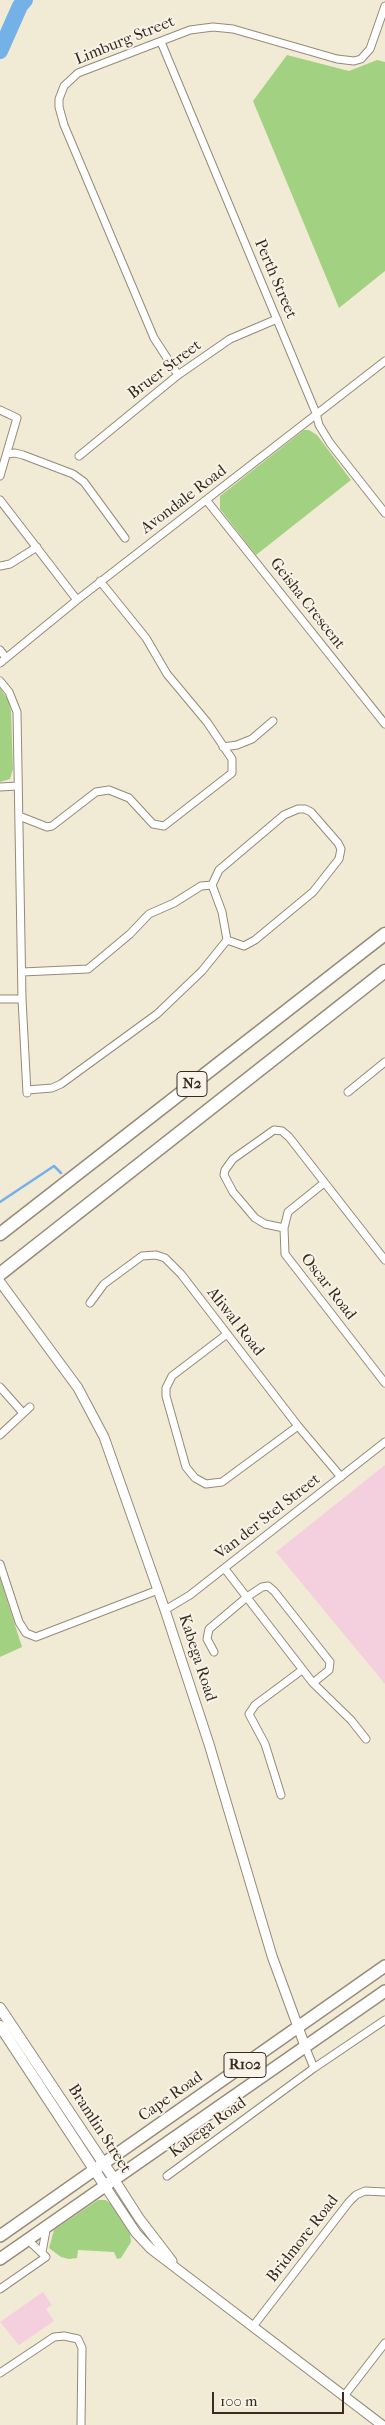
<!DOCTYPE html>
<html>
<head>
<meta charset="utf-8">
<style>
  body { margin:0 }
  #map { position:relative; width:385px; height:2425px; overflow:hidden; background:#f1ead4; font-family:"IM FELL French Canon",serif }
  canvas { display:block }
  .scale { position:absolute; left:212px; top:2392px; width:132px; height:22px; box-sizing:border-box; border:2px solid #3b2a1e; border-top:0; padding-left:6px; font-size:15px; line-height:18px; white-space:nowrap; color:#3b2a1e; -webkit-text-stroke:4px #f7f3e8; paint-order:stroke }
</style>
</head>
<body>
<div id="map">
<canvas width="385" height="2425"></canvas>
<div class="scale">100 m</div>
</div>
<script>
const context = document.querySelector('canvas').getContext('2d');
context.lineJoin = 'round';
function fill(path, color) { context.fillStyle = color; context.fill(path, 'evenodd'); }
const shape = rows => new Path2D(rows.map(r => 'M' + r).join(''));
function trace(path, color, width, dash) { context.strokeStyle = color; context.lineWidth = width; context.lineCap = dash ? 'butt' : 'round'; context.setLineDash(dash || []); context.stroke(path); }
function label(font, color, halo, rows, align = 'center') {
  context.font = font + ' "IM FELL French Canon",serif'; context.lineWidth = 4; context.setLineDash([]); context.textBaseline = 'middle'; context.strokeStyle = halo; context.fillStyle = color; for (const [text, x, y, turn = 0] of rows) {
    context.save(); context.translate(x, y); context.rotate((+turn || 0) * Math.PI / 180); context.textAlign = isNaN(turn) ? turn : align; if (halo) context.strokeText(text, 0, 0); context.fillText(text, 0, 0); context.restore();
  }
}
const built = shape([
  [385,1465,385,1684,276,1552],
  [43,2292,52,2305,46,2309,54,2321,19,2345,0,2322]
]);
const green = shape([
  [287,55,349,71,377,60,385,62,385,271,339,308,253,101],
  [304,430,309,430,317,435,351,480,256,555,220,509,220,496],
  [0,688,8,700,11,711,13,769,10,779,0,782],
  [0,1578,22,1647,0,1657],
  [98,2200,106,2200,112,2205,130,2233,131,2242,121,2258,117,2259,114,2252,78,2250,77,2258,69,2259,61,2257,49,2248,54,2230]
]);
const stream = shape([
  [0,1202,54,1166,61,1173]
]);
const river = shape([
  [0,51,20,6,25,0]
]);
const minor = shape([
  [161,42,316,413,319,425,330,443,385,513],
  [178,375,154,338,64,125,59,107,59,99,64,86,78,73,190,30,213,27,233,29,337,59,354,61,361,59,370,49,385,6],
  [0,410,17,418,0,476],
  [7,454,15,453,23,455,73,474,84,482,125,538],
  [79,456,178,375,230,339,277,319],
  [0,500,77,600],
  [207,501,385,724],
  [0,566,10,564,37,547],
  [0,650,6,658],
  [0,663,77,600,385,361],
  [0,681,9,692,17,712,22,999,27,1093],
  [223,747,237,745,252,739,273,721],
  [0,787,18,786],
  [19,816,47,827,52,826,96,792,109,790,129,798,153,824,164,826,232,773,232,759,207,722,167,674,146,638,100,581],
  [22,972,88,969,130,934,149,914,174,903,201,886,212,885],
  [0,999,22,999],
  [27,1090,52,1088,61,1084,157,1014,202,971,227,940,222,912,212,885,219,870,284,815,298,809,305,809,311,812,338,843,341,849,339,859,313,892,255,940,244,946,227,940],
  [348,1092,385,1062],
  [324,1183,288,1212,284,1228,285,1254,385,1383],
  [284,1228,265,1224,255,1218,233,1192,224,1175,225,1170,233,1159,274,1130,282,1131,289,1137,385,1260],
  [90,1303,104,1284,142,1256,156,1255,165,1258,181,1274,298,1426,341,1477],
  [227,1334,172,1376,166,1388,166,1396,186,1467,195,1478,206,1484,222,1482,298,1426],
  [0,1387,23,1413],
  [0,1435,30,1407],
  [0,1564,19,1622,26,1633,36,1637,158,1590],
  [225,1569,313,1683,351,1720,366,1739],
  [165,1610,190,1595,385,1442],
  [214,1652,207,1639,209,1629,247,1597,262,1587,268,1586,274,1591,330,1662,329,1670,313,1683],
  [281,1795,265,1744,249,1714,255,1705,302,1670],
  [305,2046,314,2068],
  [167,2176,314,2068,385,2020],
  [42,2252,47,2225],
  [0,2289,46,2257,27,2239],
  [254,2325,349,2202,356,2195,365,2191,385,2192],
  [0,2373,54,2337,64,2336,78,2339,82,2348,81,2425],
  [344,2396,385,2343]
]);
const tertiary = shape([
  [0,1282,78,1388,104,1437,165,1610,209,1744,272,1956,305,2046],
  [114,2179,139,2218,172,2261],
  [105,2186,136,2233,151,2249,382,2425]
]);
const secondary = shape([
  [0,2008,114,2179],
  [0,2026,105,2186]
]);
const primary = shape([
  [0,2236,385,1966],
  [0,2259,385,1991]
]);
const motorway = shape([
  [0,1234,385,934],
  [0,1274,385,971]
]);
const shields = [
  [192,1084,30],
  [245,2065,42]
];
const shieldNames = [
  ["N2",192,1084],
  ["R102",245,2065]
];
const streetNames = [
  ["Limburg Street",125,41,-22],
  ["Perth Street",275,279,67],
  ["Bruer Street",165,370,-37],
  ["Avondale Road",184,500,-37],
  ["Geisha Crescent",307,604,52],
  ["Oscar Road",328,1287,52],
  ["Aliwal Road",235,1322,52],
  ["Van der Stel Street",268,1517,-38],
  ["Kabega Road",197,1658,72],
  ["Cape Road",171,2097,-35],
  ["Kabega Road",208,2128,-36],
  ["Bramlin Street",99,2129,57],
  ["Bridmore Road",303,2239,-52]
];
fill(built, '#f4cfdd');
fill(green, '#a2d281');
trace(stream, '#73b1e6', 2.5);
trace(river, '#73b1e6', 16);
trace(minor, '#968a79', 9);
trace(tertiary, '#968a79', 11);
trace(secondary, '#968a79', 12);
trace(primary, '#968a79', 14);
trace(motorway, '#968a79', 15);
trace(minor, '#fff', 7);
trace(tertiary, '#fff', 9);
trace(secondary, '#fff', 10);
trace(primary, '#fff', 11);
trace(motorway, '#fff', 12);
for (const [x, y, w] of shields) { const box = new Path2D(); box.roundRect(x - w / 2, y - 12.5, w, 25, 4); context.fillStyle = '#f7f3e8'; context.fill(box); trace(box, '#3b2a1e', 1); }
label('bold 15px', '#3b2a1e', null, shieldNames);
label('16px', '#3b2a1e', '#f7f3e8', streetNames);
</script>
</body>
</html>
